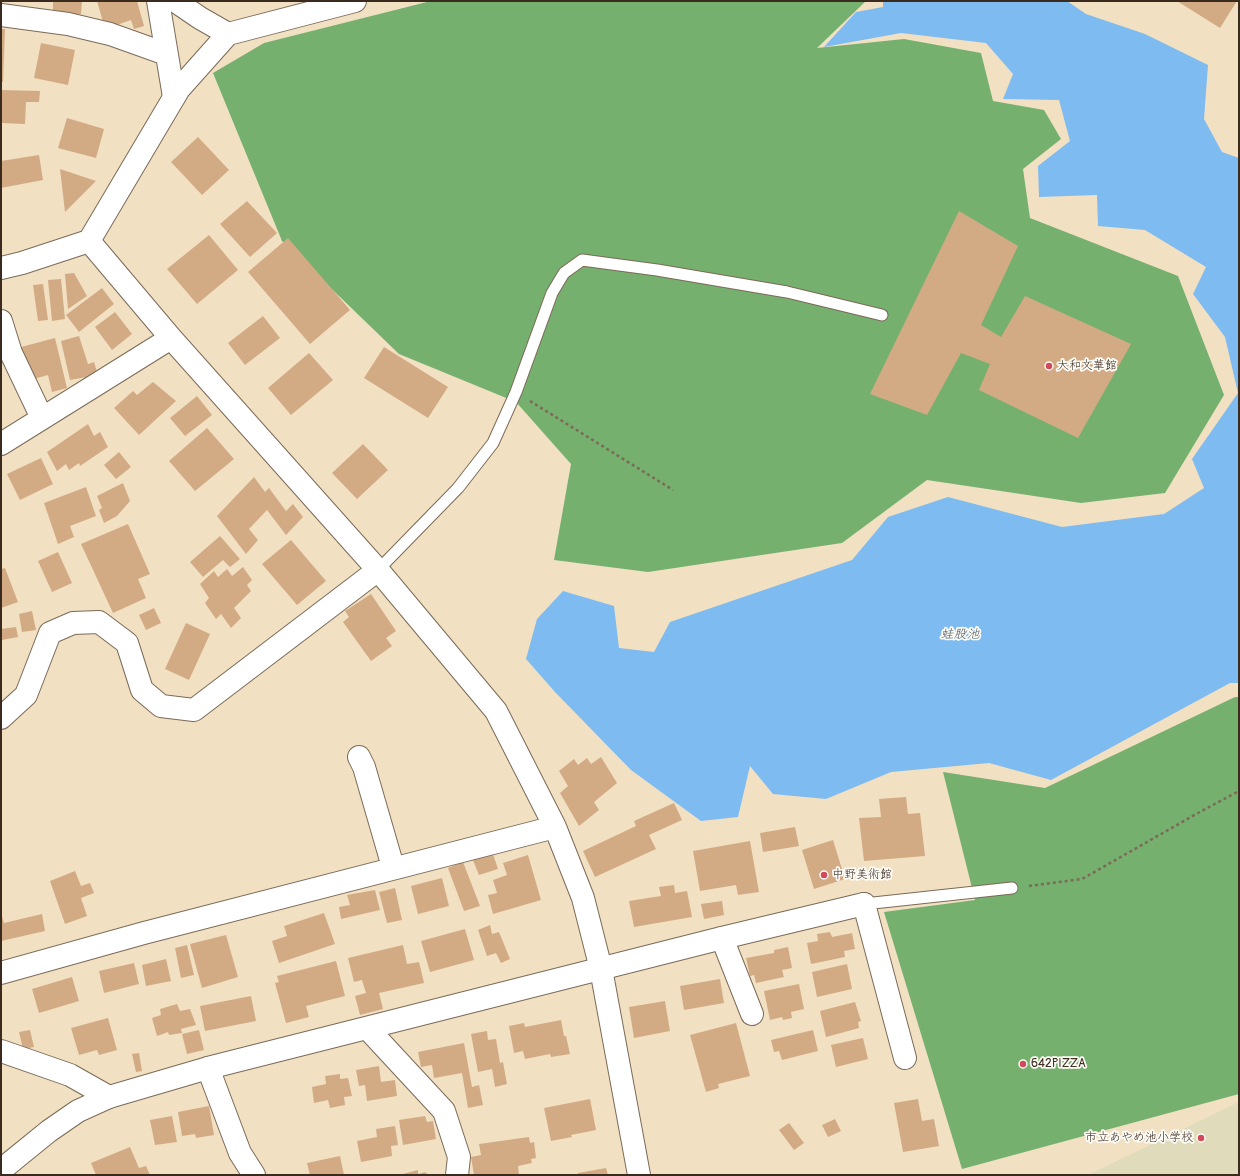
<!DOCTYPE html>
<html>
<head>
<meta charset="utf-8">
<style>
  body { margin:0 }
  #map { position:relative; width:1240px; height:1176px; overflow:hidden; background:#f2e0c3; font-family:Pangolin,sans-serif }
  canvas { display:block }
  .frame { position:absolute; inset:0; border:2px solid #3b2a1e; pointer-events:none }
</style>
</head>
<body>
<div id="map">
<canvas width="1240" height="1176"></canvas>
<div class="frame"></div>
</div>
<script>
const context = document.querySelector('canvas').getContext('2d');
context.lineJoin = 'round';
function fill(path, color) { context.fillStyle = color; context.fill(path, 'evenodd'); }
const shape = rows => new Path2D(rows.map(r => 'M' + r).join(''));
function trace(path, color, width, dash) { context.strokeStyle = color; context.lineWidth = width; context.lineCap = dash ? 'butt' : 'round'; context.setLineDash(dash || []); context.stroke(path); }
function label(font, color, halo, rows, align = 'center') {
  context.font = font + ' Pangolin,"Klee One",sans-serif'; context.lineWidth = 3.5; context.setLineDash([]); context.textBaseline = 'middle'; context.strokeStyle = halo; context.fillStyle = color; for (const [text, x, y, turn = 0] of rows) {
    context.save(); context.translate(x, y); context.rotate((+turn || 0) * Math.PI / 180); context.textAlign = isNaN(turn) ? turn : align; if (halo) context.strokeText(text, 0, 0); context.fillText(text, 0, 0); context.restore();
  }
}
const built = shape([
  [1239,1102,1239,1175,1088,1175]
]);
const forest = shape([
  [431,1,866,1,817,48,904,39,981,53,993,101,1044,110,1061,139,1023,169,1030,218,1178,276,1224,395,1165,493,1081,503,927,480,842,543,648,572,554,560,571,464,516,402,399,354,282,241,213,73,264,43],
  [1235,697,1239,697,1239,1094,962,1169,884,912,975,900,943,772,1045,788]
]);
const water = shape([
  [883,1,1067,1,1086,14,1145,34,1208,65,1204,119,1222,152,1239,158,1239,683,1230,683,1051,780,989,763,891,772,826,799,773,794,750,766,738,817,701,821,631,770,555,692,526,659,537,619,563,591,614,606,619,648,654,652,670,622,852,560,888,517,948,497,1062,527,1164,514,1204,488,1192,459,1238,393,1225,337,1193,294,1206,267,1145,230,1098,226,1097,195,1039,197,1038,166,1070,141,1059,100,1003,99,1013,74,986,43,901,33,824,47,856,12,883,7]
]);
const building = shape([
  [53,1,82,1,81,14,53,14],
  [97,1,137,1,144,26,134,29,131,20,105,29],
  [1177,1,1237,1,1220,28],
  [1,29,5,29,3,82,1,82],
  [41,43,75,50,68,85,34,78],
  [1,90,40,91,39,102,26,102,25,124,1,123],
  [67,118,104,129,96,158,58,148],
  [198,137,229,170,202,195,171,162],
  [39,155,43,180,1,188,1,161],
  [60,169,96,181,65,212],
  [247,201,277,233,250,257,220,224],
  [959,211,1018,246,981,325,1001,337,1025,296,1131,344,1078,438,979,390,990,364,961,353,927,415,870,394],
  [209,235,238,270,197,304,167,269],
  [288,238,350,310,310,344,248,272],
  [74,273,87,296,68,309,65,274],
  [61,279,65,319,52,321,48,280],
  [43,284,48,320,38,321,33,285],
  [102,288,114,304,79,332,66,315],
  [115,312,132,334,112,350,95,327],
  [263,316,280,338,245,365,228,343],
  [79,336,88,364,94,362,98,375,70,380,61,341],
  [55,338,67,388,52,392,48,375,30,380,21,347],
  [384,347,448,387,428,418,364,378],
  [309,353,333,380,291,415,268,388],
  [153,382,176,401,139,435,114,408,133,391,137,395],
  [197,396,212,415,185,436,170,418],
  [88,424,94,436,100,432,108,447,80,466,79,463,69,470,66,464,57,471,47,452],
  [207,428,234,459,195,491,169,461],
  [363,444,388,470,357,499,332,473],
  [119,452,131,467,116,479,104,465],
  [41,458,53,484,20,500,7,474],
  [254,477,265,492,269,488,286,511,293,504,303,517,286,535,267,510,249,529,258,540,246,554,217,516],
  [123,483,130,501,117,516,104,523,99,510,102,508,97,496],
  [86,487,96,516,70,526,74,537,58,544,44,503],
  [128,524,150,574,138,579,146,598,113,613,81,544],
  [220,536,240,559,230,567,223,560,203,577,190,562],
  [291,540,326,581,297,605,262,564],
  [58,552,72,583,52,592,38,561],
  [243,567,252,580,247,585,251,591,234,608,241,618,231,628,221,614,216,619,205,603,209,598,200,584,214,571,218,577,227,569,232,576],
  [5,568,18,602,1,608,1,569],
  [371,594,396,631,386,638,392,646,371,661,343,622,349,617,345,611],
  [154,608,161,623,146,630,139,615],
  [32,611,36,630,22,632,19,614],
  [186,623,210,634,189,680,165,669],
  [16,627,18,637,2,640,1,629],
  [601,757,617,783,594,802,599,810,579,826,560,793,568,786,559,771,574,759,578,765,587,758,591,764],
  [906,797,908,814,920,813,925,856,864,861,859,818,881,817,879,799],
  [674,803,682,820,649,835,656,849,595,877,583,851,636,826,634,821],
  [795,827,799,846,763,852,760,833],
  [833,840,845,879,814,889,802,850],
  [750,841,759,892,738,895,736,885,700,891,693,851],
  [492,851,498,869,479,875,472,858],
  [528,855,541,900,493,914,488,895,497,893,493,880,507,875,503,863],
  [463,862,480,906,464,911,448,868],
  [75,871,81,886,90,883,94,893,81,898,87,916,65,924,50,881],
  [442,878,449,906,418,914,411,886],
  [674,885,675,893,687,891,692,917,634,927,629,901,661,896,659,887],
  [395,888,402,920,387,923,379,892],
  [375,890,380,910,341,919,339,907,350,905,347,895],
  [722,901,724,915,704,919,701,904],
  [1,913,4,923,42,914,45,931,1,941],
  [324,913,335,944,279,963,272,941,287,936,284,926],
  [490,925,492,934,499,932,510,959,501,963,496,953,487,956,478,930],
  [465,929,474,960,430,972,421,941],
  [830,932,832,937,852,933,855,949,844,951,845,957,811,964,807,943,818,941,817,934],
  [226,935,238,977,202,988,190,944],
  [187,945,194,975,181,978,175,948],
  [403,945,407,964,419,962,424,983,379,993,383,1009,360,1015,355,996,366,993,362,980,354,982,348,958],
  [788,947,792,968,782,970,784,977,756,983,754,975,750,976,746,958,774,953,774,950],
  [166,959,171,981,146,986,142,965],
  [336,961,345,996,306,1006,309,1017,286,1023,275,983,279,982,277,976],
  [134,963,139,984,104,993,99,971],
  [847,964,852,989,817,997,812,972],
  [72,977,79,1001,39,1013,32,989],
  [720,979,724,1003,684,1010,680,986],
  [799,984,804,1009,791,1012,792,1018,783,1020,782,1017,770,1020,764,991],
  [251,996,256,1021,205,1031,200,1006],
  [665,1001,670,1031,634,1038,629,1007],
  [855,1002,861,1021,858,1022,859,1028,826,1037,820,1011],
  [177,1004,180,1011,190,1009,196,1025,181,1029,182,1033,169,1035,168,1032,157,1036,152,1018,161,1015,160,1009],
  [108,1018,117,1050,99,1055,97,1050,79,1055,71,1028],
  [561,1020,564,1036,566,1036,570,1054,551,1057,550,1054,525,1059,523,1051,514,1053,509,1026,524,1023,525,1027],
  [736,1023,750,1076,718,1084,719,1088,706,1092,690,1035],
  [30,1030,34,1047,23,1049,19,1032],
  [199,1030,204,1050,187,1054,182,1034],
  [813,1030,818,1051,782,1060,779,1051,774,1052,771,1040],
  [487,1031,488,1040,496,1039,500,1063,503,1062,507,1084,495,1087,492,1069,478,1072,471,1034],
  [863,1038,868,1059,836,1067,831,1045],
  [464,1043,472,1087,479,1085,483,1105,468,1108,462,1073,434,1078,432,1065,421,1067,418,1052],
  [139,1053,142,1071,136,1072,132,1054],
  [379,1066,381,1082,395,1080,397,1096,367,1101,365,1085,359,1086,356,1070],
  [340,1074,340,1079,348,1078,352,1096,344,1097,345,1105,330,1108,328,1100,314,1103,312,1087,326,1084,325,1076],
  [590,1099,596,1130,571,1135,572,1137,551,1141,544,1108],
  [918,1099,922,1121,934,1119,939,1146,903,1152,894,1103],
  [209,1106,214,1135,196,1138,195,1134,182,1136,178,1112],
  [172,1116,177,1142,155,1145,150,1120],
  [425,1116,427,1122,433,1121,436,1139,403,1145,399,1120],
  [835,1119,841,1131,828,1137,822,1125],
  [789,1123,804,1143,794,1150,779,1130],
  [395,1126,398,1145,391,1146,392,1156,361,1162,357,1141,377,1137,376,1129],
  [529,1137,530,1143,534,1142,536,1158,531,1159,532,1163,518,1166,519,1175,474,1175,471,1157,481,1155,479,1144],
  [130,1147,139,1168,146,1166,150,1175,96,1175,91,1163],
  [340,1156,344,1175,310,1175,307,1163],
  [606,1168,608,1175,578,1175,578,1173],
  [418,1170,418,1174,426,1172,427,1175,399,1175]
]);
const path = shape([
  [530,401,673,490],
  [1029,886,1082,879,1198,813,1239,791]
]);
const service = shape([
  [378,570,458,488,493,443,516,392,552,293,564,273,582,260,657,270,787,292,882,315],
  [864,904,1012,888]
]);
const minor = shape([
  [158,1,174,97],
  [175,1,200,18,228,34],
  [1,15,68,24,110,34,166,54],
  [89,241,171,338,378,570,496,711,555,827,583,898,601,969,639,1175],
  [1,321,11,353,42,418],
  [1,444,171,338],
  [1,718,26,695,50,633,73,623,99,622,127,643,142,690,161,706,194,710,378,570],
  [359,757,364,767,393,867],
  [864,904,905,1058],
  [722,938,752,1014],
  [1,973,144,933,555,827],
  [368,1029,444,1111,459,1157,457,1175],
  [1,1051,70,1075,109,1097],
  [208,1068,240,1153,254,1175]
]);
const tertiary = shape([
  [1,268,22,263,89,241,179,89,228,34,355,1],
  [1,1170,49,1131,78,1111,109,1097,208,1068,722,938,864,904]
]);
const markers = [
  [1049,366,4,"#d1495b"],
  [824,875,4,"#d1495b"],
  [1023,1064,4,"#d1495b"],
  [1201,1138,4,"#d1495b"]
];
const poiNames = [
  ["大和文華館",1057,366],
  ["中野美術館",832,875],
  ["642PIZZA",1031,1064],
  ["市立あやめ池小学校",1193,1138,"right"]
];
const waterNames = [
  ["蛙股池",960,635]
];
fill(built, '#e0dcbb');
fill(forest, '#75b06f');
fill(water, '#7dbbf0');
fill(building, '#d2ab84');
trace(service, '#7b6a58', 13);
trace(minor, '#7b6a58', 24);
trace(tertiary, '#7b6a58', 24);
trace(path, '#7b6a58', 2.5, [3, 3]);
trace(service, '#fff', 11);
trace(minor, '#fff', 22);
trace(tertiary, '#fff', 22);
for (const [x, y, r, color] of markers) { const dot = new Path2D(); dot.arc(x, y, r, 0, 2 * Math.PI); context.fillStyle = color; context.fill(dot); trace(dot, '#fdfcf7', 1.5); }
label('12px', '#3b2a1e', '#fdfcf7', poiNames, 'left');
label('italic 13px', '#525d68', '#fdfcf7', waterNames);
</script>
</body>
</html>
